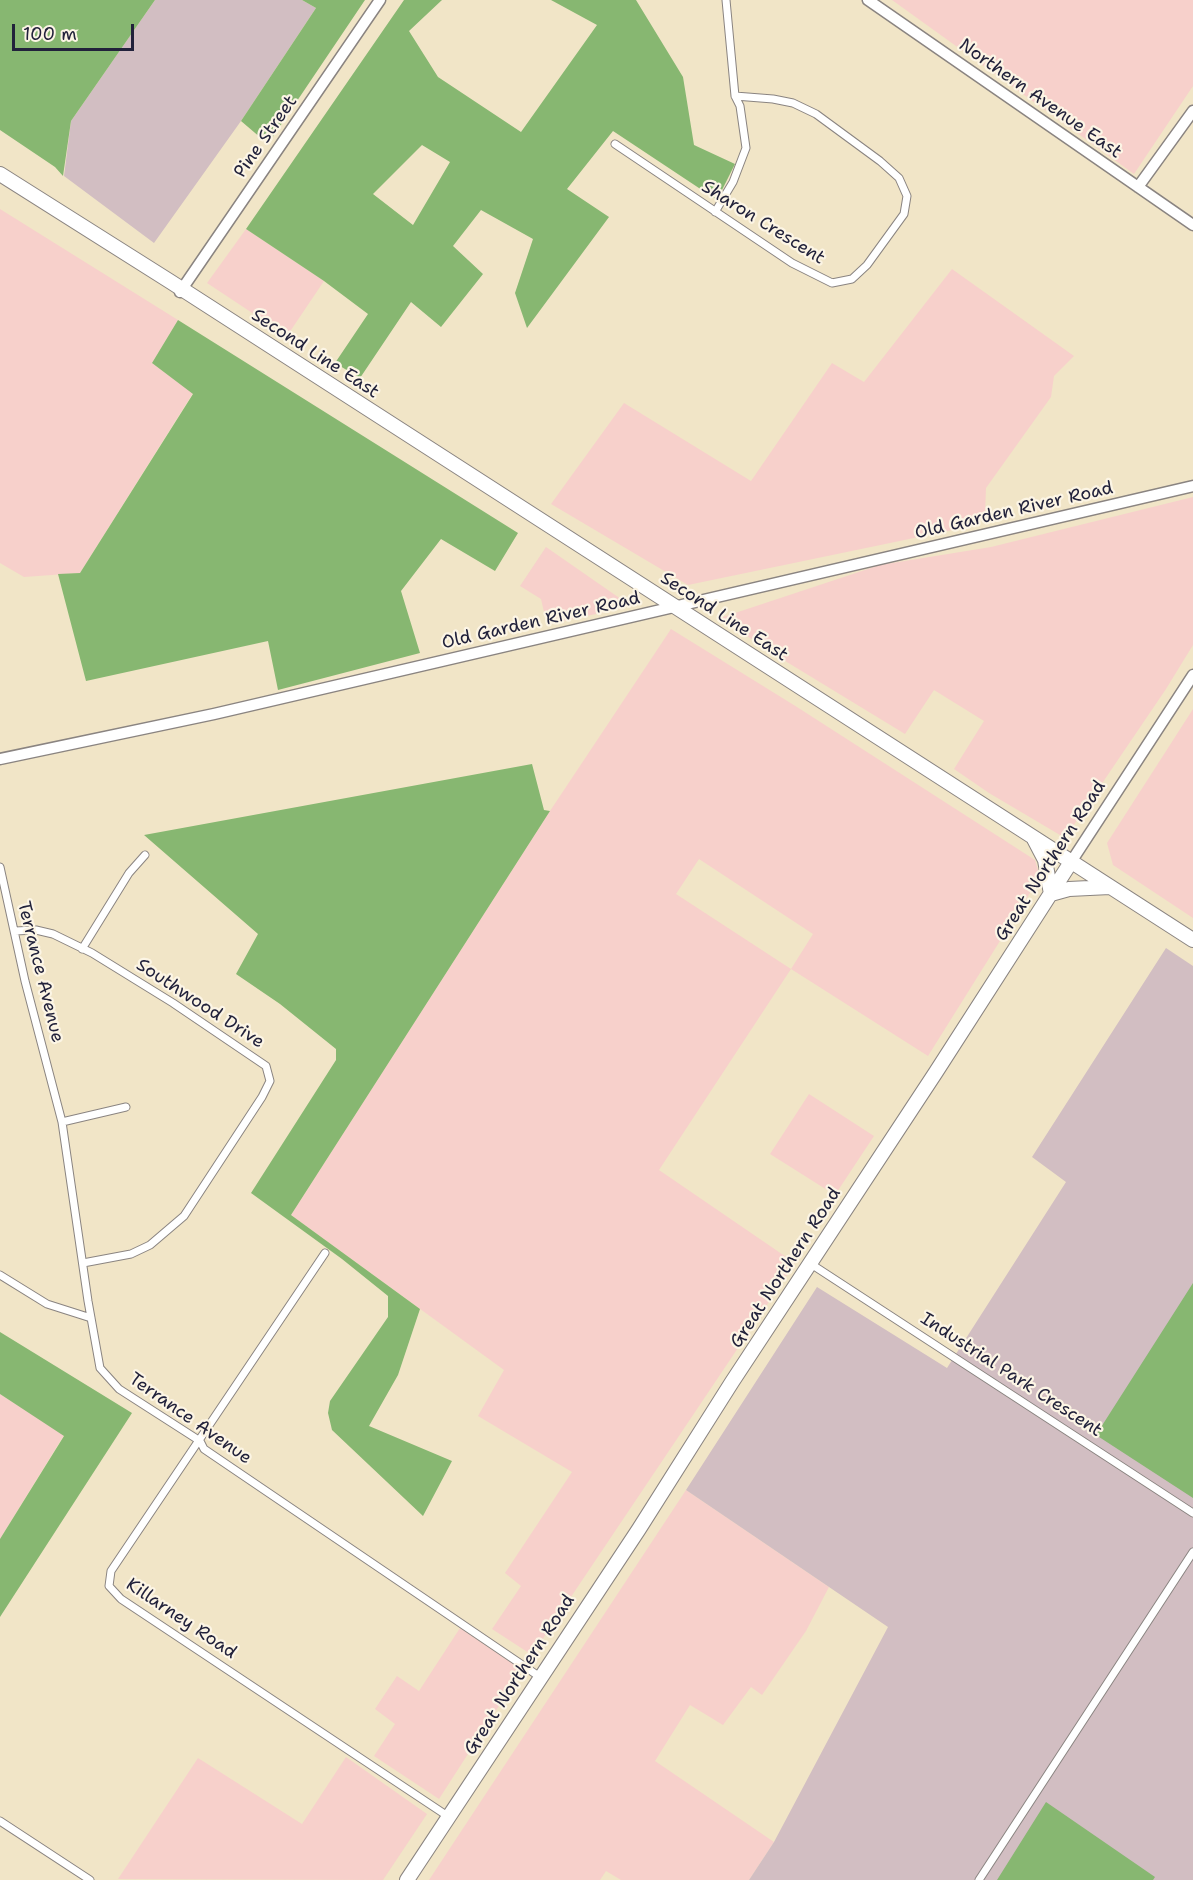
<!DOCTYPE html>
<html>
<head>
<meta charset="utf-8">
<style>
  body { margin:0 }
  #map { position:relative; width:1193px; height:1880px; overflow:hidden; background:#f1e5c7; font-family:"Shantell Sans",sans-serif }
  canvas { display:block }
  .scale { position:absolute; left:12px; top:24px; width:122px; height:27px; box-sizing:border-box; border:3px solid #22223b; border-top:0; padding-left:8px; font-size:18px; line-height:21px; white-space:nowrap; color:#22223b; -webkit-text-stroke:4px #fcf5e5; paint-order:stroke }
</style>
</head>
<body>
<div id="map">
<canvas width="1193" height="1880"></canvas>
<div class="scale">100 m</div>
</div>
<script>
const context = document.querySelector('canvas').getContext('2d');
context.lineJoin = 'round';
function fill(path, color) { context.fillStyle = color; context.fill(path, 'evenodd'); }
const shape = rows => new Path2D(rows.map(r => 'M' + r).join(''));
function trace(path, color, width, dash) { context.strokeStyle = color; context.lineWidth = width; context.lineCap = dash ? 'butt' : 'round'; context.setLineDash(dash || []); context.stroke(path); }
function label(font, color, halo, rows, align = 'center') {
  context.font = font + ' "Shantell Sans",sans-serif'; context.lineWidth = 4.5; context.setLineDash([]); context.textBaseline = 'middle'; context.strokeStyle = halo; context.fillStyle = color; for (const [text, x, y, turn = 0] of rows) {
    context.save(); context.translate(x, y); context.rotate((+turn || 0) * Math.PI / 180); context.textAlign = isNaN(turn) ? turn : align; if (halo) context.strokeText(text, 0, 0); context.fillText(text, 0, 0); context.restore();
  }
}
const built = shape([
  [892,0,1193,0,1193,86,1134,174],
  [0,209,178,320,152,363,193,393,80,573,24,577,0,563],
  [246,229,324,281,287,336,207,283],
  [952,269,1074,356,1054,376,1051,397,986,488,985,515,967,527,688,585,551,504,624,403,751,481,832,363,864,382],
  [1193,497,1193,645,1166,689,1065,838,989,793,954,769,984,721,934,690,905,734,777,656,720,618,880,565,991,547],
  [546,547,631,606,547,625,541,599,520,586],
  [671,629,797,707,1035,860,1040,877,928,1056,791,969,659,1170,795,1263,532,1655,492,1629,521,1586,505,1573,572,1472,478,1416,504,1370,291,1215,550,811],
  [699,859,813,934,791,969,676,894],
  [1193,709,1193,918,1113,865,1107,843],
  [809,1094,874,1136,835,1195,770,1154],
  [0,1394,64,1435,0,1539],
  [686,1490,829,1587,806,1631,762,1695,751,1687,723,1725,690,1705,655,1761,774,1842,749,1880,621,1880,606,1871,600,1880,429,1880],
  [460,1628,522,1670,439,1799,374,1756,395,1724,375,1709,397,1676,419,1691],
  [346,1757,427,1814,383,1880,118,1879,198,1758,302,1824]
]);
const industrial = shape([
  [155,0,302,0,316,8,241,121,154,243,64,176,71,121],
  [1166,948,1193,966,1193,1880,749,1880,774,1842,888,1627,686,1490,817,1287,947,1368,1066,1182,1032,1157]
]);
const forest = shape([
  [0,0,155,0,71,121,63,176,55,167,0,130],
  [302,0,365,0,268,144,241,121,316,8],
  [404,0,442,0,409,31,438,77,521,132,597,25,551,0,636,0,683,77,694,145,735,164,717,200,613,131,567,189,609,217,527,328,515,293,533,239,481,210,453,246,483,274,441,327,411,302,360,378,335,363,368,314,324,281,246,229],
  [422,145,450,162,413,225,373,194],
  [178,320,518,533,495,571,441,539,401,591,420,653,278,690,268,641,86,681,58,574,80,573,193,394,152,363],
  [532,764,544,810,550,811,291,1215,420,1309,398,1375,369,1426,452,1461,423,1516,332,1430,328,1413,330,1401,388,1317,388,1296,342,1259,251,1193,336,1060,336,1049,280,1004,236,974,258,934,144,835],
  [1193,1283,1193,1498,1096,1435],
  [0,1332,132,1413,0,1617,0,1539,64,1436,0,1394],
  [1046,1802,1155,1877,1153,1880,997,1880]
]);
const street = shape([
  [615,144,792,263,832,283,852,279,867,265,904,214,907,196,899,178,880,161,816,114,793,103,773,99,735,96],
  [715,212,733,182,746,148,740,106,735,96,726,0],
  [0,867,25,981,62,1122,88,1301,100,1368,119,1389,200,1441,204,1449,540,1677],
  [15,931,36,930,53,934,92,953,173,1003,266,1066,270,1081,262,1097,184,1216,150,1245,131,1254,83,1263],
  [82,949,129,873,145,855],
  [62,1122,126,1107],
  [325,1253,111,1571,109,1586,121,1599,449,1817],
  [811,1264,1193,1513],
  [0,1275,47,1304,91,1318],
  [0,1821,90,1880],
  [979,1880,1193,1552]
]);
const secondary = shape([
  [868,0,1193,225],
  [1138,187,1193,111],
  [180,292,380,0],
  [0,759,214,714,1193,486],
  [1071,862,1193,675]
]);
const highway = shape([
  [0,174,171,282,1193,940],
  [1034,839,1045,860,1051,894],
  [1051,894,1069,889,1110,887],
  [407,1880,639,1529,732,1382,936,1072,1071,862]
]);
const streetNames = [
  ["Northern Avenue East",1040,99,35],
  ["Pine Street",266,137,-55],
  ["Sharon Crescent",763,223,32],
  ["Second Line East",315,354,33],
  ["Old Garden River Road",1014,511,-13],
  ["Second Line East",724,617,33],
  ["Old Garden River Road",541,621,-13],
  ["Great Northern Road",1051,861,-57],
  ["Terrance Avenue",40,972,76],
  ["Southwood Drive",200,1004,33],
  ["Great Northern Road",786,1268,-57],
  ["Industrial Park Crescent",1011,1375,33],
  ["Terrance Avenue",190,1419,35],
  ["Killarney Road",181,1619,34],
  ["Great Northern Road",520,1675,-57]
];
fill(built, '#f7d0cb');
fill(industrial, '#d2bec2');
fill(forest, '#87b771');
trace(street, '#8a8481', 9);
trace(secondary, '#8a8481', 13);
trace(highway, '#8a8481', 16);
trace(street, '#fff', 7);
trace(secondary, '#fff', 10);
trace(highway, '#fff', 14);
label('18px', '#22223b', '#fcf5e5', streetNames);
</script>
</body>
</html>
